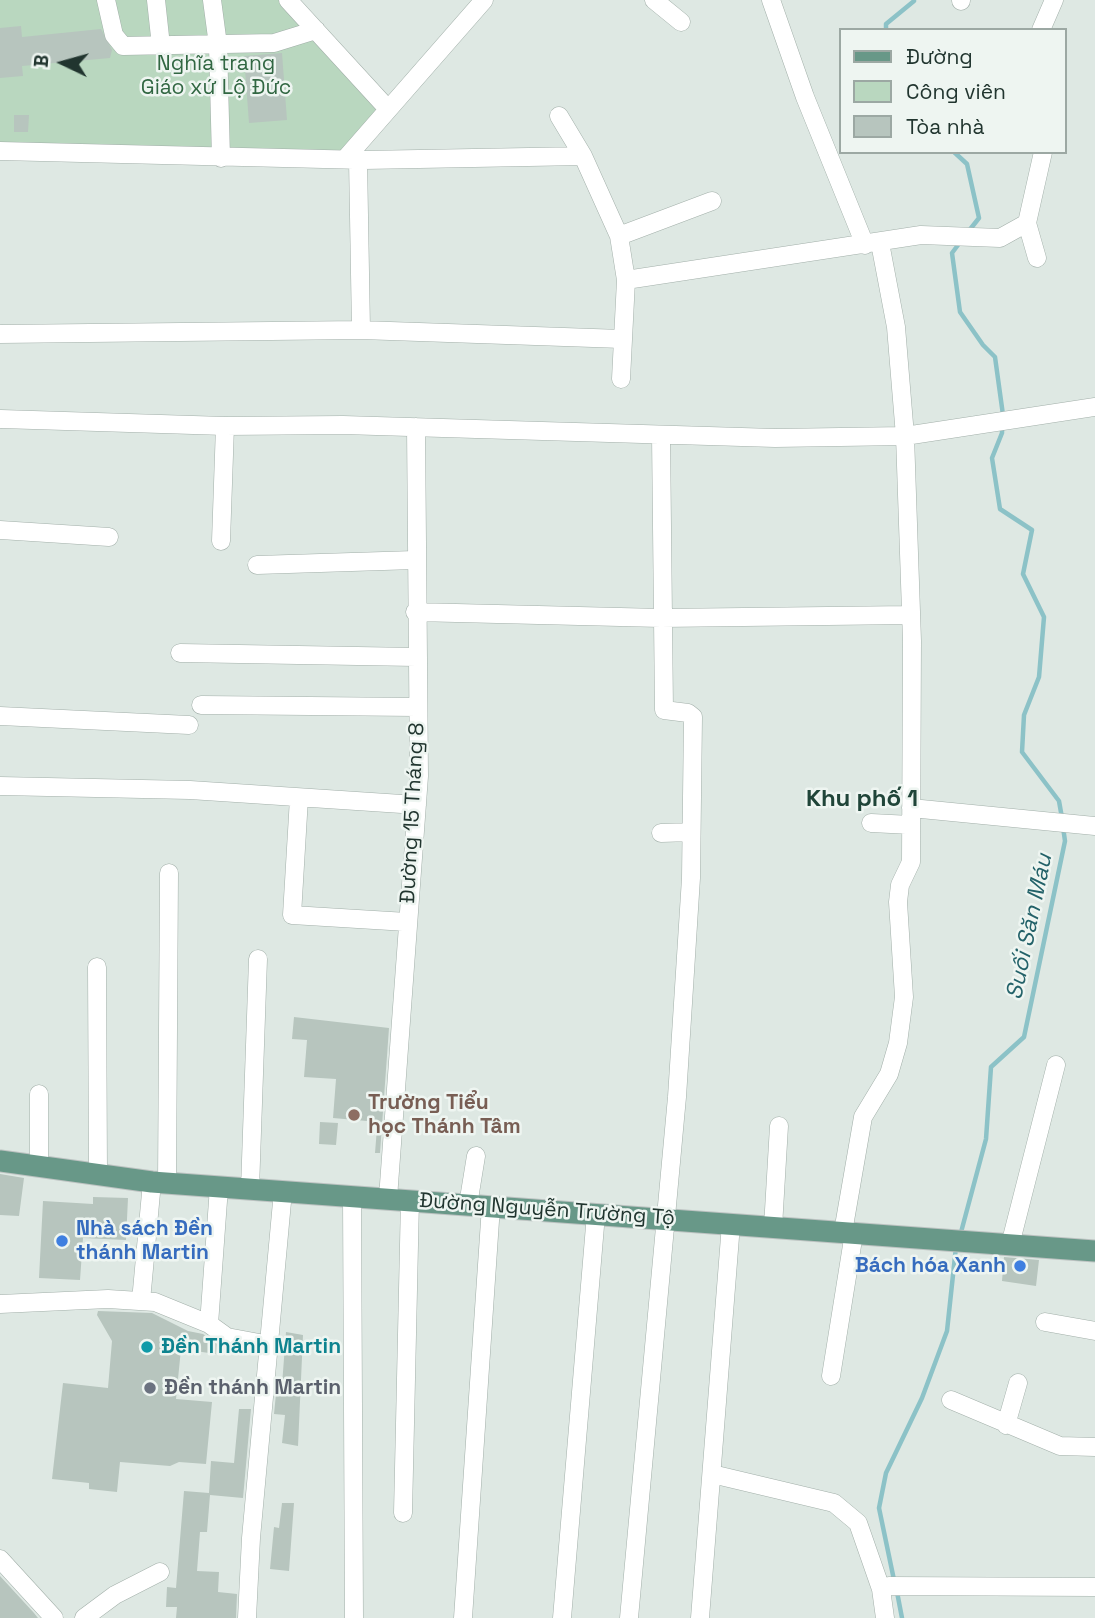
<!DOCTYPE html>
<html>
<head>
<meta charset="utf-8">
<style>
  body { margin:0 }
  #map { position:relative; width:1095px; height:1618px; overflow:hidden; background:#dee8e3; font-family:"Space Grotesk",sans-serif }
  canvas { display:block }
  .legend { position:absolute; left:839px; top:28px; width:228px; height:126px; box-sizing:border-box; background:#eef5f1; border:2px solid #9ca8a3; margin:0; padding:9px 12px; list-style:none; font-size:21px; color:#21352f }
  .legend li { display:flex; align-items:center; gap:14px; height:35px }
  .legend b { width:35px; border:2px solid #9ca8a3 }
  .north { position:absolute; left:28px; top:28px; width:70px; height:70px; -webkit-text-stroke:5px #eef5f1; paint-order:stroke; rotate:275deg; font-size:19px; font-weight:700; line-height:28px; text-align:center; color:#21352f }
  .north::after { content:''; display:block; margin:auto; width:24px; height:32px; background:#21352f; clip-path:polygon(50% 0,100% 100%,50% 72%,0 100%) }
</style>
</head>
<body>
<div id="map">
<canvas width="1095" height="1618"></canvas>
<ul class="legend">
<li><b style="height:9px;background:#689888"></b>Đường</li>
<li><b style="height:19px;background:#b9d7bf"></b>Công viên</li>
<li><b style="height:19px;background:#b7c5be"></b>Tòa nhà</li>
</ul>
<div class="north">B</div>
</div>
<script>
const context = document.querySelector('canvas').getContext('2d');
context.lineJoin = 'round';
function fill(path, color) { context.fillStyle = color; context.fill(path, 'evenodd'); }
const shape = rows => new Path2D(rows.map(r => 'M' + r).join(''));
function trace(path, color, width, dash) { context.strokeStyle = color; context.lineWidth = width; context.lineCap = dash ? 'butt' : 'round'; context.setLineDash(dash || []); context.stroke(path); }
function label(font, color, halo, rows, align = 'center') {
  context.font = font + ' "Space Grotesk",sans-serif'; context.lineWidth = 5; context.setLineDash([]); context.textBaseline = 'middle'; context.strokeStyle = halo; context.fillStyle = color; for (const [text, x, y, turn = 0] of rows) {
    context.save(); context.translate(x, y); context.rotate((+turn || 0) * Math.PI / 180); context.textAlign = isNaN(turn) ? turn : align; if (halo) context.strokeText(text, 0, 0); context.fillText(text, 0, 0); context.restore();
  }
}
const green = shape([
  [0,0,282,0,380,108,342,154,0,145]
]);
const stream = shape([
  [886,30,886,24,914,1],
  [954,152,967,164,979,218,968,232],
  [961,241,952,253,960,312,983,345,995,357,1003,415],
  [1002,424,1002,433,992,458,1000,509,1032,530,1023,574,1044,617,1039,677,1024,715,1022,752,1059,801,1062,818],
  [960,1236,986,1139,991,1067,1024,1037,1065,841,1063,827],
  [894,1580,879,1508,886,1473,922,1398,947,1331,956,1247],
  [897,1592,902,1618]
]);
const building = shape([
  [21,26,22,37,101,29,112,50,110,58,22,66,23,76,0,78,0,28],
  [282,53,287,120,249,123,244,56],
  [14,115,29,115,28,132,14,132],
  [294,1017,389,1028,380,1153,375,1153,377,1128,367,1127,367,1121,333,1118,336,1079,304,1077,307,1040,292,1039],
  [320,1122,338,1123,336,1145,319,1144],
  [0,1174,24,1178,19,1216,0,1215],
  [93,1197,128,1198,126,1240,83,1238,80,1280,39,1278,43,1201,93,1204],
  [1004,1257,1039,1260,1036,1286,1002,1281],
  [98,1311,152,1313,188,1331,203,1334,217,1344,216,1354,181,1349,176,1399,212,1402,206,1464,179,1462,170,1466,120,1462,117,1492,89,1489,89,1483,52,1479,63,1383,108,1388,112,1341,97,1315],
  [286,1332,303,1335,298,1446,282,1443,285,1415,274,1414,277,1384,282,1385],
  [239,1409,251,1409,243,1498,210,1495,207,1532,200,1532,197,1571,219,1572,218,1592,237,1594,236,1618,176,1618,177,1607,166,1607,167,1587,176,1588,184,1491,209,1493,211,1461,234,1463],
  [282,1503,294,1503,289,1571,270,1569,274,1527,279,1528],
  [0,1576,34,1613,38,1618,0,1618]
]);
const minor = shape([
  [106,0,114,35,123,46,274,43,316,30],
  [156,0,161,46],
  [212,0,218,45,221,158],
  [288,0,387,108],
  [654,0,681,22],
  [771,0,805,97,865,245],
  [961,1,961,0],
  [1041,30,1054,0],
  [559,116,583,156,619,236,626,280,621,379],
  [0,151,364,160,583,156],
  [345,159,484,0],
  [358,159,361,330],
  [1027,223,1037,258],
  [619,236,712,201],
  [626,280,921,235,1000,238,1027,223,1043,152],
  [0,334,361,330,622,339],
  [1,419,225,426,343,425,775,438,905,436,1095,407],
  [0,530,109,537],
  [221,541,225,426],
  [257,565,415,560],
  [415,612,661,618,910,615],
  [180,653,416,657],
  [201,705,417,707],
  [0,716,189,725],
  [0,786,190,790,417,805],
  [299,798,292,915,407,922],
  [911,808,1095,826],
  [871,823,911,825],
  [661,833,691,832],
  [97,967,98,1175],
  [39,1167,39,1094],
  [167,1184,169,873],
  [250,1189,258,959],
  [352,1196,354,1618],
  [388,1198,419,776,416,427],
  [468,1205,476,1156],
  [773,1227,779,1126],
  [843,1232,863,1117,889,1074,898,1043,904,997,898,902,900,885,911,862,912,641,905,436,896,327,880,243],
  [1010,1245,1056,1065],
  [141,1301,152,1182],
  [0,1304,108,1299,155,1302,209,1324,227,1337,270,1345],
  [1045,1322,1095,1331],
  [209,1324,219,1187],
  [831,1376,854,1233],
  [951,1400,1060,1446,1095,1447],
  [1006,1425,1018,1383],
  [712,1474,834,1503,858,1523,881,1589],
  [403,1513,410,1200],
  [0,1559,54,1618],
  [84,1618,115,1595,160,1572],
  [247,1618,251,1538,283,1191],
  [463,1618,491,1206],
  [562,1618,596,1214],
  [629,1618,677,1097,691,878,693,717,688,713,664,710,661,435],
  [700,1618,731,1224],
  [885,1618,881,1589,889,1586,1095,1587]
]);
const major = shape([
  [0,1161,152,1182,1095,1251]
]);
const markers = [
  [354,1115,7,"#8d6e63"],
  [62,1241,7,"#3f7fe0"],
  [1020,1266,7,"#3f7fe0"],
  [147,1347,7,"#0f9aa8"],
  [150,1388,7,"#6b7280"]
];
const parkNames = [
  ["Nghĩa trang",216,64],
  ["Giáo xứ Lộ Đức",216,88]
];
const streetNames = [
  ["Đường 15 Tháng 8",413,813,-87],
  ["Đường Nguyễn Trường Tộ",547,1210,4]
];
const educationNames = [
  ["Trường Tiểu",368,1103],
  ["học Thánh Tâm",368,1127]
];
const shopNames = [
  ["Nhà sách Đền",76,1229],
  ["thánh Martin",76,1253],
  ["Bách hóa Xanh",1006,1266,"right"]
];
const cultureNames = [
  ["Đền Thánh Martin",161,1347]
];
const worshipNames = [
  ["Đền thánh Martin",164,1388]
];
const waterNames = [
  ["Suối Săn Máu",1030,927,-78]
];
const quarterNames = [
  ["Khu phố 1",862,799]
];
fill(green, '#b9d7bf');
trace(stream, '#8cc2c7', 4.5);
fill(building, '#b7c5be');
trace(minor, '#a2afa9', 19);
trace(major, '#bcc2c1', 23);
trace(minor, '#fff', 18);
trace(major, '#689888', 21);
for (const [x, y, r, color] of markers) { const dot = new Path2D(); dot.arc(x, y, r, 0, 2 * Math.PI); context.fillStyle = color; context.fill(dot); trace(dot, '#eef5f1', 2.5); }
label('21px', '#316742', '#eef5f1', parkNames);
label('21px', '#21352f', '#eef5f1', streetNames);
label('bold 21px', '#785e54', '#eef5f1', educationNames, 'left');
label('bold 21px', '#366cbe', '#eef5f1', shopNames, 'left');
label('bold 21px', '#0d838f', '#eef5f1', cultureNames, 'left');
label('bold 21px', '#5b616d', '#eef5f1', worshipNames, 'left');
label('italic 23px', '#236269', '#eef5f1', waterNames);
label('bold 24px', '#204539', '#eef5f1', quarterNames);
</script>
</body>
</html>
